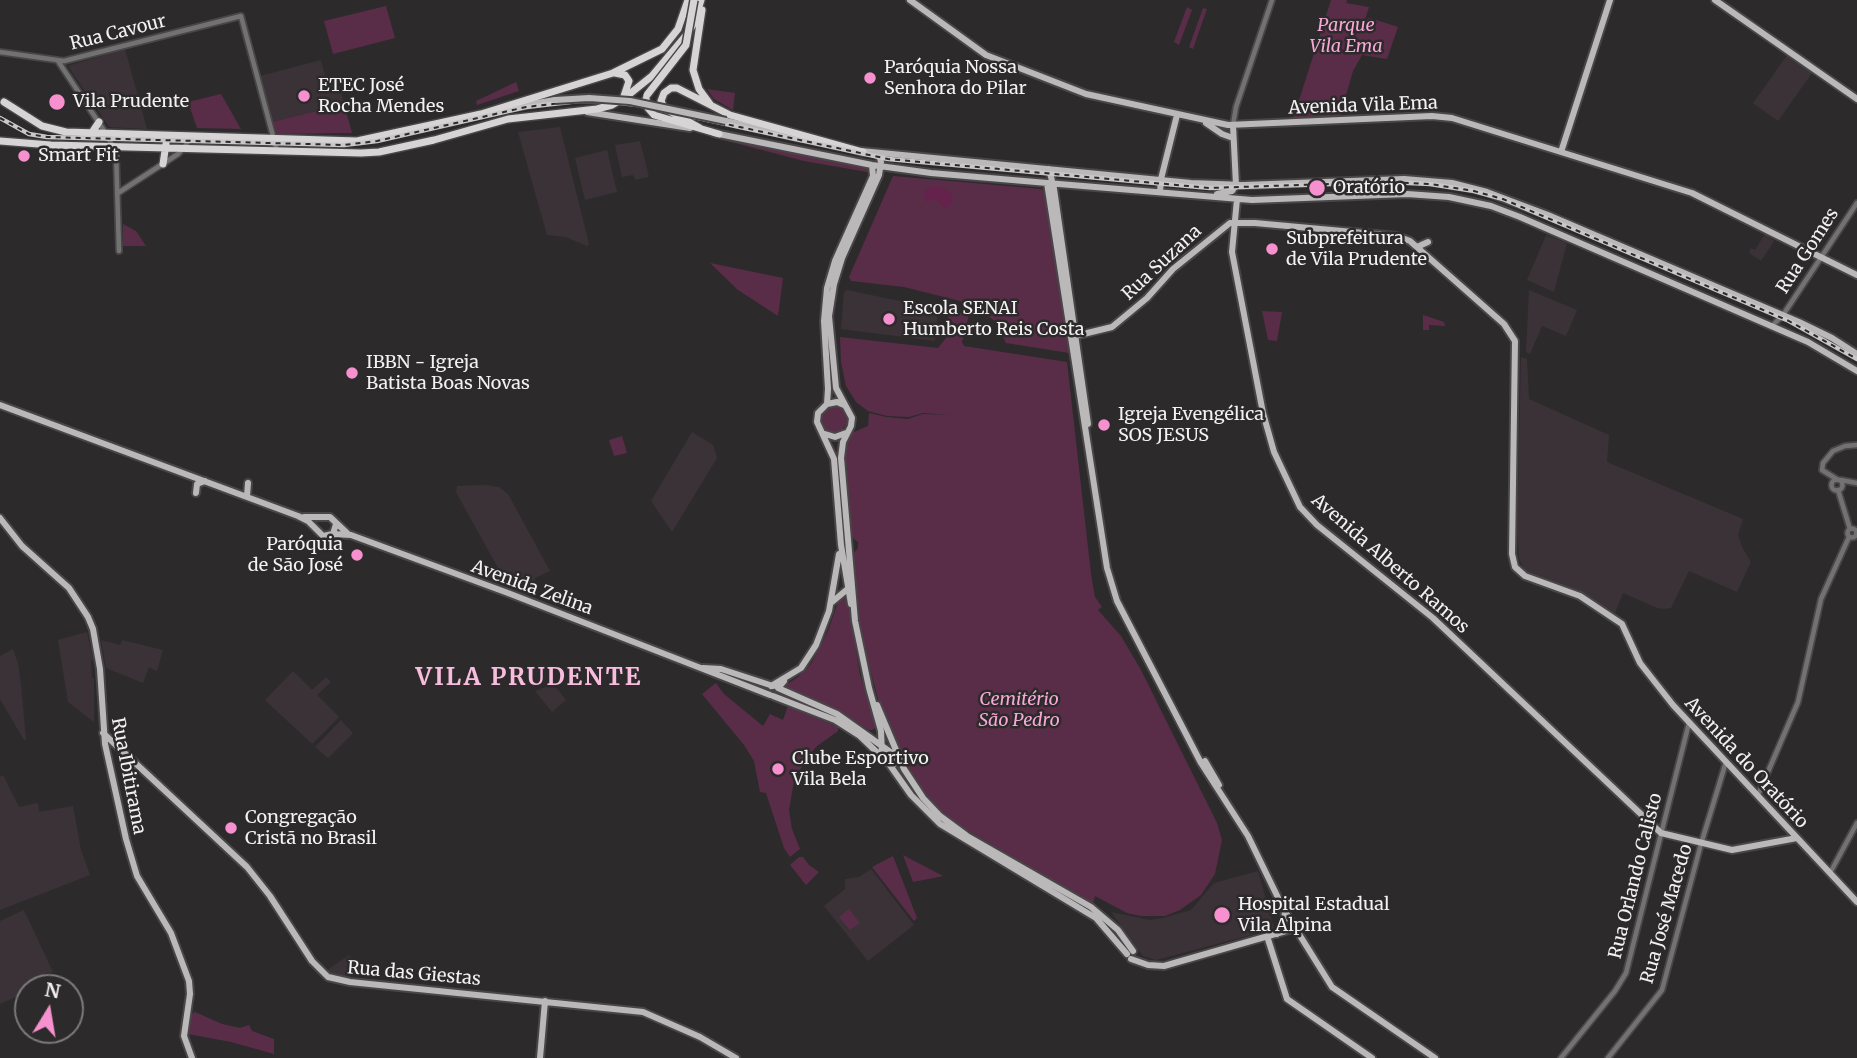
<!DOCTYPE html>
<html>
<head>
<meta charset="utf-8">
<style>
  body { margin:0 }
  #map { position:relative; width:1857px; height:1058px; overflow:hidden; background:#2d2a2c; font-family:Merriweather,serif }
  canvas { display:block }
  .north { position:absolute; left:14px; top:974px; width:70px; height:70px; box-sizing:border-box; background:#2d2a2c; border:2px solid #7c7a7b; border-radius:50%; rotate:11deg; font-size:19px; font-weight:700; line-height:28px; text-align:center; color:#f3f1f2 }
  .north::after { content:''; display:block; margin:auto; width:24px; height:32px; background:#f790ce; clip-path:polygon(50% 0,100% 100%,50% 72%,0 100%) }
</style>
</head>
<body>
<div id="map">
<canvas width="1857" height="1058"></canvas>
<div class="north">N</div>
</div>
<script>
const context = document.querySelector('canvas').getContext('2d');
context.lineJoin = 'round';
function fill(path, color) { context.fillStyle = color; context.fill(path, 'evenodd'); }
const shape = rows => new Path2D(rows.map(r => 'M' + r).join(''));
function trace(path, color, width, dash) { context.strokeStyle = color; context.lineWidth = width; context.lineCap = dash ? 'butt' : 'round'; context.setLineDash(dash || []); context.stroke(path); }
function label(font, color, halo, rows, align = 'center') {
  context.font = font + ' Merriweather,serif'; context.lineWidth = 5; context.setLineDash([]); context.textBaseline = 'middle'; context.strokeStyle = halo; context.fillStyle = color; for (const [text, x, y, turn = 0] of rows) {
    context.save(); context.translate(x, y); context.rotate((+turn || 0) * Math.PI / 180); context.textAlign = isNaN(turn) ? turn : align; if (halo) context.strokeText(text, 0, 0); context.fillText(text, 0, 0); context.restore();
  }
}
const built = shape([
  [125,49,147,129,109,127,68,66],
  [1788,54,1811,70,1812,73,1778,121,1753,103],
  [321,60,327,83,338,81,344,104,272,122,260,76],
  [560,127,589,244,587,246,566,237,547,235,518,132],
  [640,141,649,177,635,180,633,175,622,177,615,145],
  [607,150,617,192,585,200,575,158],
  [1765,234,1774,241,1761,261,1749,253,1751,248,1755,250],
  [1546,235,1567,243,1554,292,1527,280],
  [847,290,938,309,935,341,841,329,844,292],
  [1529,290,1577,310,1566,336,1542,326,1530,354,1526,352],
  [1521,357,1527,359,1529,399,1609,435,1607,462,1743,519,1738,535,1742,547,1751,562,1737,592,1689,571,1671,608,1664,609,1657,608,1623,593,1615,613,1580,591,1524,570,1519,558,1517,532],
  [692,432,713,445,717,458,672,532,651,501],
  [486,485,499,487,508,494,550,571,535,578,529,595,509,588,456,492,457,486],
  [87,632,93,660,91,661,92,678,94,678,94,722,68,702,58,640],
  [101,640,120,645,122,640,163,650,157,671,149,667,143,683,106,668],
  [13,649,18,663,21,685,26,740,24,740,0,699,0,656],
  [293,671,312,690,326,677,331,682,317,695,339,717,312,744,265,700],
  [553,684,566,700,552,712,535,691],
  [341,720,353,733,328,758,315,747],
  [3,775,19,807,38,803,39,812,73,806,81,850,90,875,0,910,0,777],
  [871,869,914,925,868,961,824,906,845,889,845,879,859,877],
  [1258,871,1274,929,1156,960,1143,956,1111,912,1150,920,1163,918,1191,910,1214,883],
  [24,910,53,972,43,974,25,993,0,1004,0,921],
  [349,955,356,964,351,966,350,977,326,971]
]);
const green = shape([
  [1331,0,1347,0,1346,3,1369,7,1365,20,1370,18,1398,27,1387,59,1362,55,1353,71,1340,116,1293,119],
  [386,6,395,38,333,54,324,21],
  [1187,7,1192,10,1179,45,1174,42],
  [1203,8,1207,9,1193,49,1189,47],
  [516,82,519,91,477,105,476,101],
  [707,89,735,93,733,110,714,99],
  [221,94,241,129,197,128,188,102],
  [344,104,352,133,277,134,272,122],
  [708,136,866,168,869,171,867,172,804,161],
  [893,176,1042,189,1045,193,1069,353,1006,343,996,322,972,304,904,287,851,281,849,277],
  [123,224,136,231,146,246,123,246],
  [710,263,783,278,778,316,738,290],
  [949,310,969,315,962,342,964,346,1067,362,1091,574,1095,597,1102,607,1098,610,1121,636,1141,670,1217,823,1222,840,1215,874,1201,895,1180,910,1165,916,1141,916,1127,913,1095,896,1093,904,953,822,936,808,916,783,901,756,881,710,860,631,853,554,858,548,858,542,851,537,843,446,846,439,854,432,868,426,869,413,886,417,908,419,923,414,950,415,923,413,909,417,887,416,868,411,856,402,846,386,841,362,840,337,938,348,946,338],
  [1262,311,1282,312,1277,341,1268,340],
  [1423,315,1444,322,1445,326,1429,325,1429,330,1423,330],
  '821 419a13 13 0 1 1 26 0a13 13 0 1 1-26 0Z',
  [622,436,627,453,614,456,609,440],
  [842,597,848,600,860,675,876,723,875,728,872,730,869,730,825,704,783,687,798,677,811,664,828,631,839,599],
  [716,683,724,694,763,726,770,714,783,720,788,706,838,727,838,731,817,746,807,757,794,781,789,810,792,829,800,849,790,857,784,848,766,793,760,792,754,761,744,745,702,694],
  [903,855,943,876,913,882],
  [893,856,917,918,914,921,872,867],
  [799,857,803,857,809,865,819,872,806,885,790,865],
  [849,909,860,923,850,930,839,917],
  [195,1012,222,1024,240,1028,249,1025,252,1031,274,1039,274,1054,231,1042,188,1034,190,1015]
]);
const water = shape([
  [937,186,945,189,951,194,953,201,949,206,944,207,937,199,931,199,928,202,925,200,923,196,926,189]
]);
const minor = shape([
  [0,52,64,61,241,16,277,151],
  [58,61,103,129,116,152,119,251],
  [1233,125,1236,107,1272,0],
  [118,193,178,154,186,145,190,137],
  [1772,326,1783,315,1857,203],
  '1831.5 485a5.5 5.5 0 1 1 11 0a5.5 5.5 0 1 1-11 0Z',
  [1838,480,1822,470,1823,463,1833,451,1845,446,1857,445],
  [1841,480,1857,483],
  [1838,490,1850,529],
  '1847.5 533a4.5 4.5 0 1 1 9 0a4.5 4.5 0 1 1-9 0Z',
  [1758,795,1798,702,1821,599,1849,537],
  [1830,873,1857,823],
  [1561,1058,1615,991,1626,973,1689,723],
  [1608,1058,1662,990,1701,844,1726,762]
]);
const major = shape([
  [910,0,986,55,1086,94,1228,125,1432,116,1452,118,1692,193,1857,275],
  [1715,0,1857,99],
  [508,108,555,100],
  [587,112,690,128],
  [726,121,802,138],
  [1206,123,1222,134,1233,138],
  [714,133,872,165,931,173,1059,184,1252,200,1407,194,1449,197,1491,206,1520,217,1808,342,1857,371],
  [861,151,1191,183,1244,185,1404,179,1452,183,1487,192,1548,215,1799,322,1832,338,1857,354],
  [1561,152,1610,0],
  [879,154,881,162,879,175,842,258,834,284,829,316,836,388,852,418,851,426,843,442,841,458,855,621,869,688,881,731,882,754,911,795,940,824,1096,918,1127,954],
  [1049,169,1054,189,1088,424],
  [1047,183,1107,568,1117,601,1201,763,1248,836,1284,910,1332,987,1435,1058],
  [1160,192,1161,179,1177,115],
  [1217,194,1232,191,1236,185,1233,125],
  [1237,199,1232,252,1263,413,1274,452,1300,507,1317,525,1433,618,1661,833,1732,850,1797,838],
  [1417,247,1428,242],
  [1071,337,1112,327,1147,298,1173,269,1230,223,1255,223,1397,236,1410,241,1504,324,1515,341,1512,554,1515,567,1525,576,1580,596,1622,624,1640,663,1673,705,1857,902],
  [827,404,828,389,824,321,827,288,835,261,873,176,872,165],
  [0,405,298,516,308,521,323,536,333,534,336,524],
  [844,405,837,402,827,404,818,413,817,422,834,459,841,545,851,604],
  [825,434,835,437,846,433],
  [196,493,197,484,205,481],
  [247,496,248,483],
  [304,517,330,517,348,534],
  [0,518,22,546,69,588,88,617,93,629,100,669,105,744,126,839,137,876,171,933,189,981,190,994,184,1036,192,1058],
  [333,534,351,535,508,593,770,695],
  [832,602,850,587],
  [703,668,721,669,773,686],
  [784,681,778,688,837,714,896,756],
  [771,686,801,668,816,645,829,611,839,554],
  [773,696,835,720,860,736,887,762,894,764,899,758],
  [877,705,904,769,923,798,940,816,967,836,1091,907,1118,930,1133,951],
  [103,733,247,867,270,896,312,961,328,977,350,982,643,1012,700,1037,736,1058],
  [1205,761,1219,785],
  [1277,934,1284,921,1285,912],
  [1267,936,1287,999,1372,1058],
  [1131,959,1148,965,1164,966,1296,928],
  [540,1058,545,1001]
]);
const highway = shape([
  [702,10,693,70,699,89,710,104],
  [615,73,625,75,629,81,624,96],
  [646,99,648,108,654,115,719,134],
  [4,102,42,126,66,132,357,141,481,114,613,73,662,49,678,29,688,0],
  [700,128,664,108,661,101,664,93,671,88,677,88,730,115,863,152],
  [91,134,99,122],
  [0,141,51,145,361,153,379,152,434,140,508,119,597,109,612,105,627,96,652,76,688,33,694,23,701,0],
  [163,164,166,144]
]);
const rail = shape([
  [0,118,29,134,47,137,344,145,377,141,526,107,579,101,603,101,638,105,888,159,1210,188,1388,182,1430,184,1474,191,1503,199,1789,321,1857,359]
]);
const majorBridge = shape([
  [555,100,589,98,630,101,726,121]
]);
const highwayBridge = shape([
  [647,95,686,45,694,0]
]);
const markers = [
  [870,78,7,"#f790ce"],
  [304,96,7,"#f790ce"],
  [57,102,9,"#f790ce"],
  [24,156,7,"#f790ce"],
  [1317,188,9,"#f790ce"],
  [1272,249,7,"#f790ce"],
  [889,319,7,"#f790ce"],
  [352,373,7,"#f790ce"],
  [1104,425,7,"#f790ce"],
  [357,555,7,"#f790ce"],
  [778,769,7,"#f790ce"],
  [231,828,7,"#f790ce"],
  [1222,915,9,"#f790ce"]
];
const parkNames = [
  ["Parque",1346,26],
  ["Vila Ema",1346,47],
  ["Cemitério",1019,700],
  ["São Pedro",1019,721]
];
const streetNames = [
  ["Rua Cavour",118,33,-14],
  ["Avenida Vila Ema",1363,106,-2],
  ["Rua Gomes",1808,251,-57],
  ["Rua Suzana",1162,263,-43],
  ["Avenida Alberto Ramos",1390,564,41],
  ["Avenida Zelina",532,588,20],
  ["Avenida do Oratório",1746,763,47],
  ["Rua Ibitirama",128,776,79],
  ["Rua Orlando Calisto",1636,876,-76],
  ["Rua José Macedo",1667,914,-74],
  ["Rua das Giestas",414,974,5]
];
const poiNames = [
  ["Paróquia Nossa",884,68],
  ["Senhora do Pilar",884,89],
  ["ETEC José",318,86],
  ["Rocha Mendes",318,107],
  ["Vila Prudente",73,102],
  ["Smart Fit",38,156],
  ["Oratório",1333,188],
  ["Subprefeitura",1286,239],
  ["de Vila Prudente",1286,260],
  ["Escola SENAI",903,309],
  ["Humberto Reis Costa",903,330],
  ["IBBN - Igreja",366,363],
  ["Batista Boas Novas",366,384],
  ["Igreja Evengélica",1118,415],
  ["SOS JESUS",1118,436],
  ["Paróquia",343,545,"right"],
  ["de São José",343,566,"right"],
  ["Clube Esportivo",792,759],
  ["Vila Bela",792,780],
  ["Congregação",245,818],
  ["Cristã no Brasil",245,839],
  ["Hospital Estadual",1238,905],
  ["Vila Alpina",1238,926]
];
const districtNames = [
  ["VILA PRUDENTE",529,678]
];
fill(built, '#3a3237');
fill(green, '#592d48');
fill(water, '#64224d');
trace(minor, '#494648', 8);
trace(major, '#494648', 10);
trace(highway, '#494648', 10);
trace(minor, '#737272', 4.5);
trace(major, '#bbb8b9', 6);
trace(highway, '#d7d4d6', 7);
trace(rail, '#c9c7c8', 4.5);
trace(rail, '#2d2a2c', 2, [5]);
trace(majorBridge, '#494648', 10, []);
trace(highwayBridge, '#494648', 10, []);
trace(majorBridge, '#bbb8b9', 6);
trace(highwayBridge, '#d7d4d6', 7);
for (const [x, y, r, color] of markers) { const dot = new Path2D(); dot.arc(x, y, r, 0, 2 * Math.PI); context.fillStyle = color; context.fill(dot); trace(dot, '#2d2a2c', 2.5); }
label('italic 18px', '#f8a8d7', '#2d2a2c', parkNames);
label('18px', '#f3f1f2', '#2d2a2c', streetNames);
label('18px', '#f3f1f2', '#2d2a2c', poiNames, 'left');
context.letterSpacing = '2px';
label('bold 24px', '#f8bdde', '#2d2a2c', districtNames);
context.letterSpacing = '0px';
</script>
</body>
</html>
